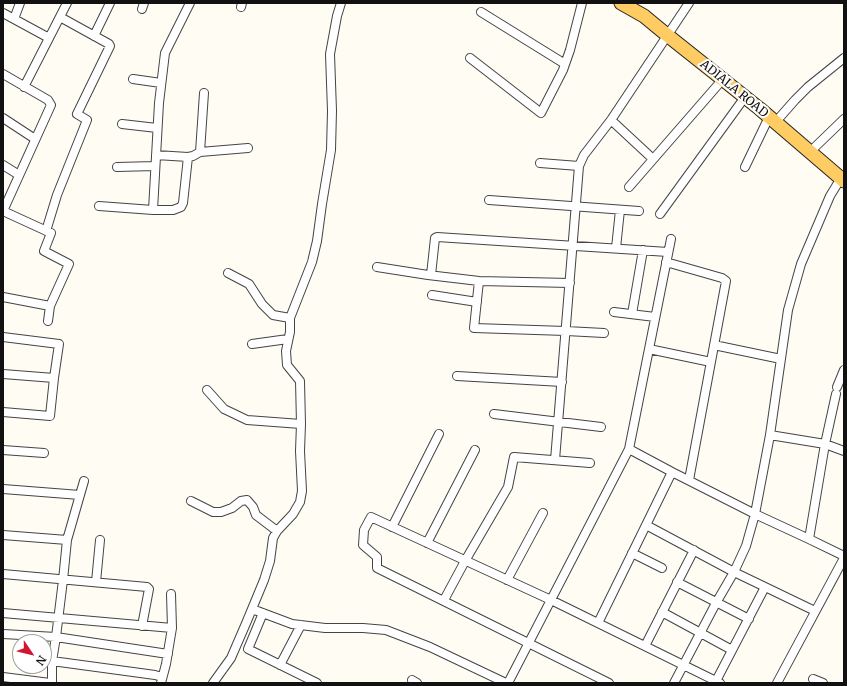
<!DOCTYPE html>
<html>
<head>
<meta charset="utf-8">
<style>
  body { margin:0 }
  #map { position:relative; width:847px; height:686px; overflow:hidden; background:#fffcf4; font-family:Merriweather,serif }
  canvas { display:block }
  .frame { position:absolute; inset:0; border:4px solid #111; pointer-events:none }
  .north { position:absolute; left:12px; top:634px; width:40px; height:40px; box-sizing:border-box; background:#fff; border:1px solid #a0a0a0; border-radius:50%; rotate:125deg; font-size:11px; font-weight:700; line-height:16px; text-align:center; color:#111 }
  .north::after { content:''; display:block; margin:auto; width:14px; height:18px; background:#d3162f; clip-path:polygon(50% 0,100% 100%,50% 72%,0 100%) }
</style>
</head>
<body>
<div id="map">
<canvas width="847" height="686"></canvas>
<div class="frame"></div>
<div class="north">N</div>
</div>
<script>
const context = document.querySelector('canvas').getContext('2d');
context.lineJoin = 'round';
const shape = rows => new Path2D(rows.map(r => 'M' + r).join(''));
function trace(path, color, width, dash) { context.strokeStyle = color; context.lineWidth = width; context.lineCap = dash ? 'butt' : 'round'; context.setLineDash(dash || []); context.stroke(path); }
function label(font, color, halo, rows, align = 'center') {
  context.font = font + ' Merriweather,serif'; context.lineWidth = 4; context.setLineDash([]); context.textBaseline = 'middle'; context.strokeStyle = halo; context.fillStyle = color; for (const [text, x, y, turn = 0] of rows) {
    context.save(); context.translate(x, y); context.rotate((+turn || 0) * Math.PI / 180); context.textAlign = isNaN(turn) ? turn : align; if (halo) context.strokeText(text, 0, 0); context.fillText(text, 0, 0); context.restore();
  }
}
const street = shape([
  [241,7,242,3],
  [142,9,144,3],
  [481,12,565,64],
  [3,13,49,38],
  [14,19,20,3],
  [94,36,110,3],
  [470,58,541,113,563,70,570,50,582,3],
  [3,74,48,100,51,105,3,211],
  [133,79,161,83],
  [24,87,67,3],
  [780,117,795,100,808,87,844,58],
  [3,118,35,139],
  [611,120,653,159],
  [122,124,157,128],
  [815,147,844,119],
  [200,152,204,93],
  [156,155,188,157,193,156,200,152,248,148],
  [540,163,579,166],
  [3,165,19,175],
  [117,167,155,166],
  [745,167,769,117],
  [629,187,723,79],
  [489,200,639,211],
  [99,206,153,210,159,103,165,53,190,3],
  [153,210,173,210,181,207,183,203,188,157],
  [3,211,51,233,44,251,69,264,50,306,48,321],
  [660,214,745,97],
  [46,231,57,195,87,120,77,114,110,46,109,44,60,17],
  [616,248,620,210],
  [666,262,722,278,726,281,689,480],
  [377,267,428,275,479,281,570,283],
  [228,273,249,284,262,304,273,315,290,318],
  [431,275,435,238,437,237,668,252],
  [479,281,474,328,566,331,604,333],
  [432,295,477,302],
  [3,297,50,306],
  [614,312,655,317],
  [632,314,643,250],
  [3,337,59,344,54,378,50,416,3,412],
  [252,344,288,339],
  [714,345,781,359],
  [649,349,711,362],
  [3,374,54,378],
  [457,376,562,382],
  [837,387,844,370],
  [207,390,224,409,247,420,301,424],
  [494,414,601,427],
  [770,435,825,444,844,451],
  [629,449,672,472,755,514,809,539,844,556],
  [3,450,44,453],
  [555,460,579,166,584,155,611,120,689,3],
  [3,489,80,495],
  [191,501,213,512,221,512,232,508,241,501,247,500,253,507,256,515,277,531],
  [646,525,734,572,815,611],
  [392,527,439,434],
  [3,535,67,540],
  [809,539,825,444,836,394],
  [427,543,475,450],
  [632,553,662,568],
  [3,574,147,587,149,589,142,626],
  [507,580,543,513],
  [96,582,100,540],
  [677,582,749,619],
  [444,600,465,561,508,487,514,457,590,463],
  [252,609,292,624,325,628,363,628,386,630,430,647,506,683],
  [662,612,732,650],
  [3,613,172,628],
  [263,613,248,649,317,683],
  [598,623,672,472],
  [3,634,56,637,168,654],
  [645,646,694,550],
  [52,661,155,675,162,677],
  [280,665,301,625],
  [3,677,50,683],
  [813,679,823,683],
  [412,680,417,683],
  [716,681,765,587],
  [52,683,52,661,56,637,63,580,67,540,84,481],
  [161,683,166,664,172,628,171,594],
  [213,683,231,658,247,621,264,580,270,561,273,538,277,531,293,514,300,502,302,491,300,451,301,424,300,381,287,365,286,351,290,332,290,318,312,262,317,241,322,204,331,150,332,111,330,54,337,16,341,3],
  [508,683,629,449,671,239],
  [609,683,377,568,377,557,363,545,364,530,371,517,551,600,720,683],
  [674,683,716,603,734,572,746,546,755,514,770,435,788,310,801,264,830,196,841,178],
  [777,683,844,558]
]);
const primary = shape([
  [621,3,644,16,667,35,760,109,844,181]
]);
const streetNames = [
  ["ADIALA ROAD",734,89,39]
];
trace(street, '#444', 10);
trace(primary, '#222', 15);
trace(street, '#fff', 8);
trace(primary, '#ffcc64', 13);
label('12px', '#111', '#fff', streetNames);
</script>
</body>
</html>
